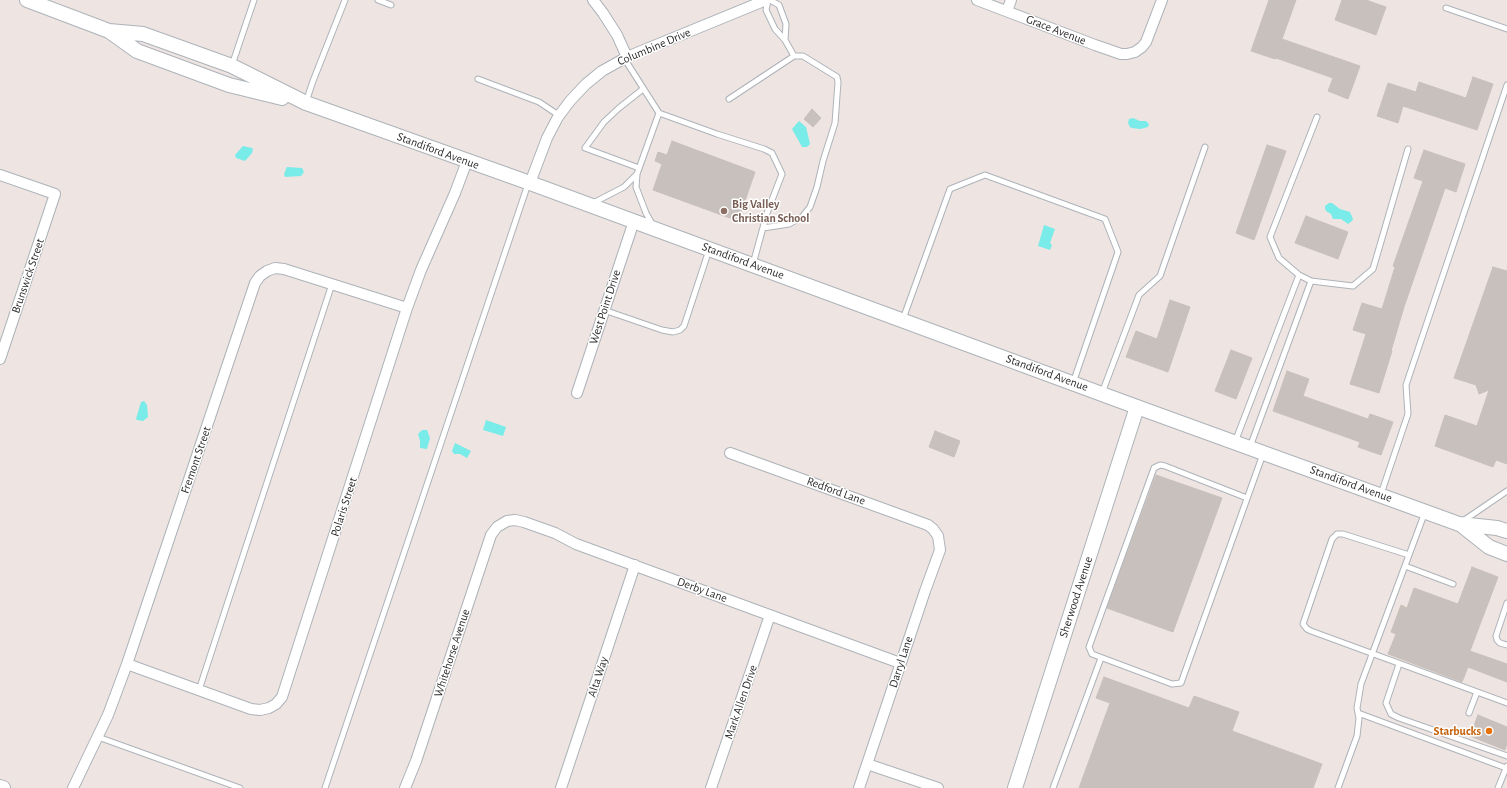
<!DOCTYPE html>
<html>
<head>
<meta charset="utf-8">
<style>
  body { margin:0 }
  canvas { display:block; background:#eee4e1 }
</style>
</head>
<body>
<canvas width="1507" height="788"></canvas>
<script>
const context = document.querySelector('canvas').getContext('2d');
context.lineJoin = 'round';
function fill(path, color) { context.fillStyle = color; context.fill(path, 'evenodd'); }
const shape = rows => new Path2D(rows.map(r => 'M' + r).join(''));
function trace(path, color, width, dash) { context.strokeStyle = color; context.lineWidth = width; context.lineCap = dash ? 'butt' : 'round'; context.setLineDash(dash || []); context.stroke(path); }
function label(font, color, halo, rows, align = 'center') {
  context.font = font + ' "Alegreya Sans",sans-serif'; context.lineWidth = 3; context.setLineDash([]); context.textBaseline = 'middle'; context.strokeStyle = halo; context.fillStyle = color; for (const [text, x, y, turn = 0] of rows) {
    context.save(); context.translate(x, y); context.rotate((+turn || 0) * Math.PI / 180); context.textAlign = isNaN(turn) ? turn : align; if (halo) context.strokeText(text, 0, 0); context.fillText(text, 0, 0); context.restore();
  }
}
const water = shape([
  [1133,118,1140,121,1146,121,1149,124,1148,127,1140,129,1132,128,1130,127,1128,123,1129,119],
  [799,121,806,127,810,144,807,147,802,147,792,129],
  [243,146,252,148,253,149,252,153,245,161,236,158,235,155],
  [287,167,302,168,304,172,301,176,285,177,284,174],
  [1329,203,1332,203,1340,209,1350,212,1353,219,1352,221,1348,224,1341,219,1333,219,1331,214,1326,211,1325,208,1325,206],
  [1044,225,1055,229,1050,243,1052,245,1050,250,1038,246],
  [144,401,147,405,148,417,143,421,137,420,136,419,141,402],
  [486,420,506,427,503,436,483,430],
  [422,430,427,430,430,438,427,449,420,448,420,441,418,434],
  [455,443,471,451,467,458,460,454,454,454,452,451]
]);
const building = shape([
  [1269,0,1296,0,1282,39,1360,66,1348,99,1328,91,1333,78,1276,58,1275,59,1251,51,1269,0],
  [1342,0,1366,0,1386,7,1376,35,1335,20,1342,0],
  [1473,77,1493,84,1477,130,1403,106,1398,123,1377,116,1388,83,1416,92,1419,82,1466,98,1473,77],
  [812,109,821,118,813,127,804,119,812,109],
  [672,141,755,172,738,221,653,190,662,164,655,161,658,152,667,155,672,141],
  [1267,145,1286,151,1254,240,1236,233,1267,145],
  [1424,150,1465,164,1456,192,1445,188,1404,307,1391,351,1392,351,1379,393,1350,384,1366,334,1353,330,1362,303,1382,309,1395,267,1393,266,1423,181,1414,178,1424,150],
  [1306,216,1348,232,1338,259,1295,243,1306,216],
  [1493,267,1507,271,1507,464,1496,460,1493,467,1435,446,1445,415,1477,426,1489,390,1479,394,1476,385,1454,378,1493,267],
  [1170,300,1190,307,1168,372,1126,357,1136,331,1157,339,1170,300],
  [1231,350,1252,358,1236,399,1215,391,1231,350],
  [1287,371,1309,379,1303,396,1368,419,1370,414,1393,422,1381,455,1358,447,1360,442,1273,411,1287,371],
  [935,431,960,441,954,457,929,447,935,431],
  [1156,475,1222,498,1173,632,1107,608,1156,475],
  [1472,567,1498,577,1470,651,1507,664,1507,682,1468,667,1462,682,1388,654,1396,634,1391,632,1401,605,1407,608,1414,588,1458,604,1472,567],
  [1104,677,1189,708,1194,696,1239,712,1232,731,1322,764,1313,788,1079,788,1110,703,1096,698,1104,677],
  [1478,715,1507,727,1507,744,1505,750,1470,736,1478,715]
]);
const lane = shape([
  [378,0,391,5],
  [768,0,766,10,775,29,785,40,786,24,779,5,770,0],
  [1446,8,1507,29],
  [785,40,794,56],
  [624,58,659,113,717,134,764,149,772,153,782,174,767,213,753,264],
  [232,65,254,0],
  [478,79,539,102,560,116],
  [729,99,794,56,803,56,837,77,838,82,835,123,823,161,817,187,810,207,802,217,789,224,763,228],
  [306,102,313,81,345,0],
  [1317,117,1270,237,1279,258,1299,275,1311,281,1353,286,1373,269,1408,149],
  [639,168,585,148,604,122,619,108,643,89],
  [593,203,624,187,637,174],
  [652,224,646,213,636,187,637,174,659,113],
  [604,310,662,330,673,332,680,330,684,326,709,250],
  [903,319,950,189,985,175,1105,219,1118,252,1073,383],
  [1102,393,1139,295,1160,276,1205,147],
  [1235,442,1299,275],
  [1250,447,1311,281],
  [1381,494,1408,414,1406,385,1507,85],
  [1247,498,1165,466,1160,465,1154,468,1089,647,1092,654,1172,684,1181,683,1263,454],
  [1463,521,1507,491],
  [1409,555,1343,534,1337,534,1332,539,1303,624,1307,629,1311,631,1507,703],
  [1405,566,1453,584],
  [1507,603,1496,636,1497,640,1500,643,1507,645],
  [1399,664,1386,703,1391,714,1399,718,1507,756],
  [199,690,332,284],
  [1358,713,1506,768],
  [1469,713,1477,692],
  [98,737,240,788],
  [325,788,528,184],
  [1053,788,1101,658],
  [1338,788,1357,736,1359,718,1357,708,1361,684,1425,512],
  [1498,788,1507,766]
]);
const street = shape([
  [593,0,603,13,617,35,627,57],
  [977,0,1095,45,1121,54,1127,54,1135,52,1142,47,1146,42,1162,0],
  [1007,11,1011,0],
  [0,175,55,194,0,359],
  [530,183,547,138,558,117,570,101,586,84,602,71,627,57,766,0],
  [577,393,634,221],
  [730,453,928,525,933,529,938,536,940,550,925,591,859,788],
  [127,664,251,709,260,710,269,708,276,704,282,697,407,308,421,270,455,193,467,161],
  [867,764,938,788],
  [73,788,108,715,127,664,255,283,260,276,267,271,275,268,284,269,407,308],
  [405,788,416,761,491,535,497,527,507,521,515,520,524,522,555,533,576,544,900,663],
  [561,788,635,565],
  [711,788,770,615]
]);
const secondary = shape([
  [27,0,109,31,143,34,232,66,306,103,530,183,1137,407,1459,524,1497,528,1507,531],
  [109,31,137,51,229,85,282,98],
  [1460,524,1489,547,1507,554],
  [0,787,3,788],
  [1015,788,1137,407]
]);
const markers = [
  [724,211,4,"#8d6e63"],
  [1489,731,4,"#e8710a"]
];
const streetNames = [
  ["Grace Avenue",1056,30,21],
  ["Columbine Drive",654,47,-23],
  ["Standiford Avenue",438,151,20],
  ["Standiford Avenue",743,261,20],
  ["Brunswick Street",28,276,-71],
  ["West Point Drive",605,307,-72],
  ["Standiford Avenue",1047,373,20],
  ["Fremont Street",196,460,-71],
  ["Standiford Avenue",1351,484,20],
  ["Redford Lane",836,491,20],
  ["Polaris Street",344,507,-72],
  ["Derby Lane",702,590,20],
  ["Sherwood Avenue",1076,597,-72],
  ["Whitehorse Avenue",452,653,-72],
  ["Darryl Lane",901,662,-72],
  ["Alta Way",598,677,-72],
  ["Mark Allen Drive",741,702,-71]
];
const educationNames = [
  ["Big Valley",732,204],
  ["Christian School",732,218]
];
const foodNames = [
  ["Starbucks",1481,731]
];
fill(water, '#79ebe8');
fill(building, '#c7c0bc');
trace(building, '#cac0ba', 1);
trace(lane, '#adb3b9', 7);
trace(street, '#adb3b9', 12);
trace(secondary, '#adb3b9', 16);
trace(lane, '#fff', 5);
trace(street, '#fff', 10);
trace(secondary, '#fff', 14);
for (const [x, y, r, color] of markers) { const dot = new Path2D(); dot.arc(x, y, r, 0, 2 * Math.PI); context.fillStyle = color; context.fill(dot); trace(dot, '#fff', 1.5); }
label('12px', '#2d2d2d', '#fff', streetNames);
label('bold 12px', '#785e54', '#fff', educationNames, 'left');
label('bold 12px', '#c56008', '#fff', foodNames, 'right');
</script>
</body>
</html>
